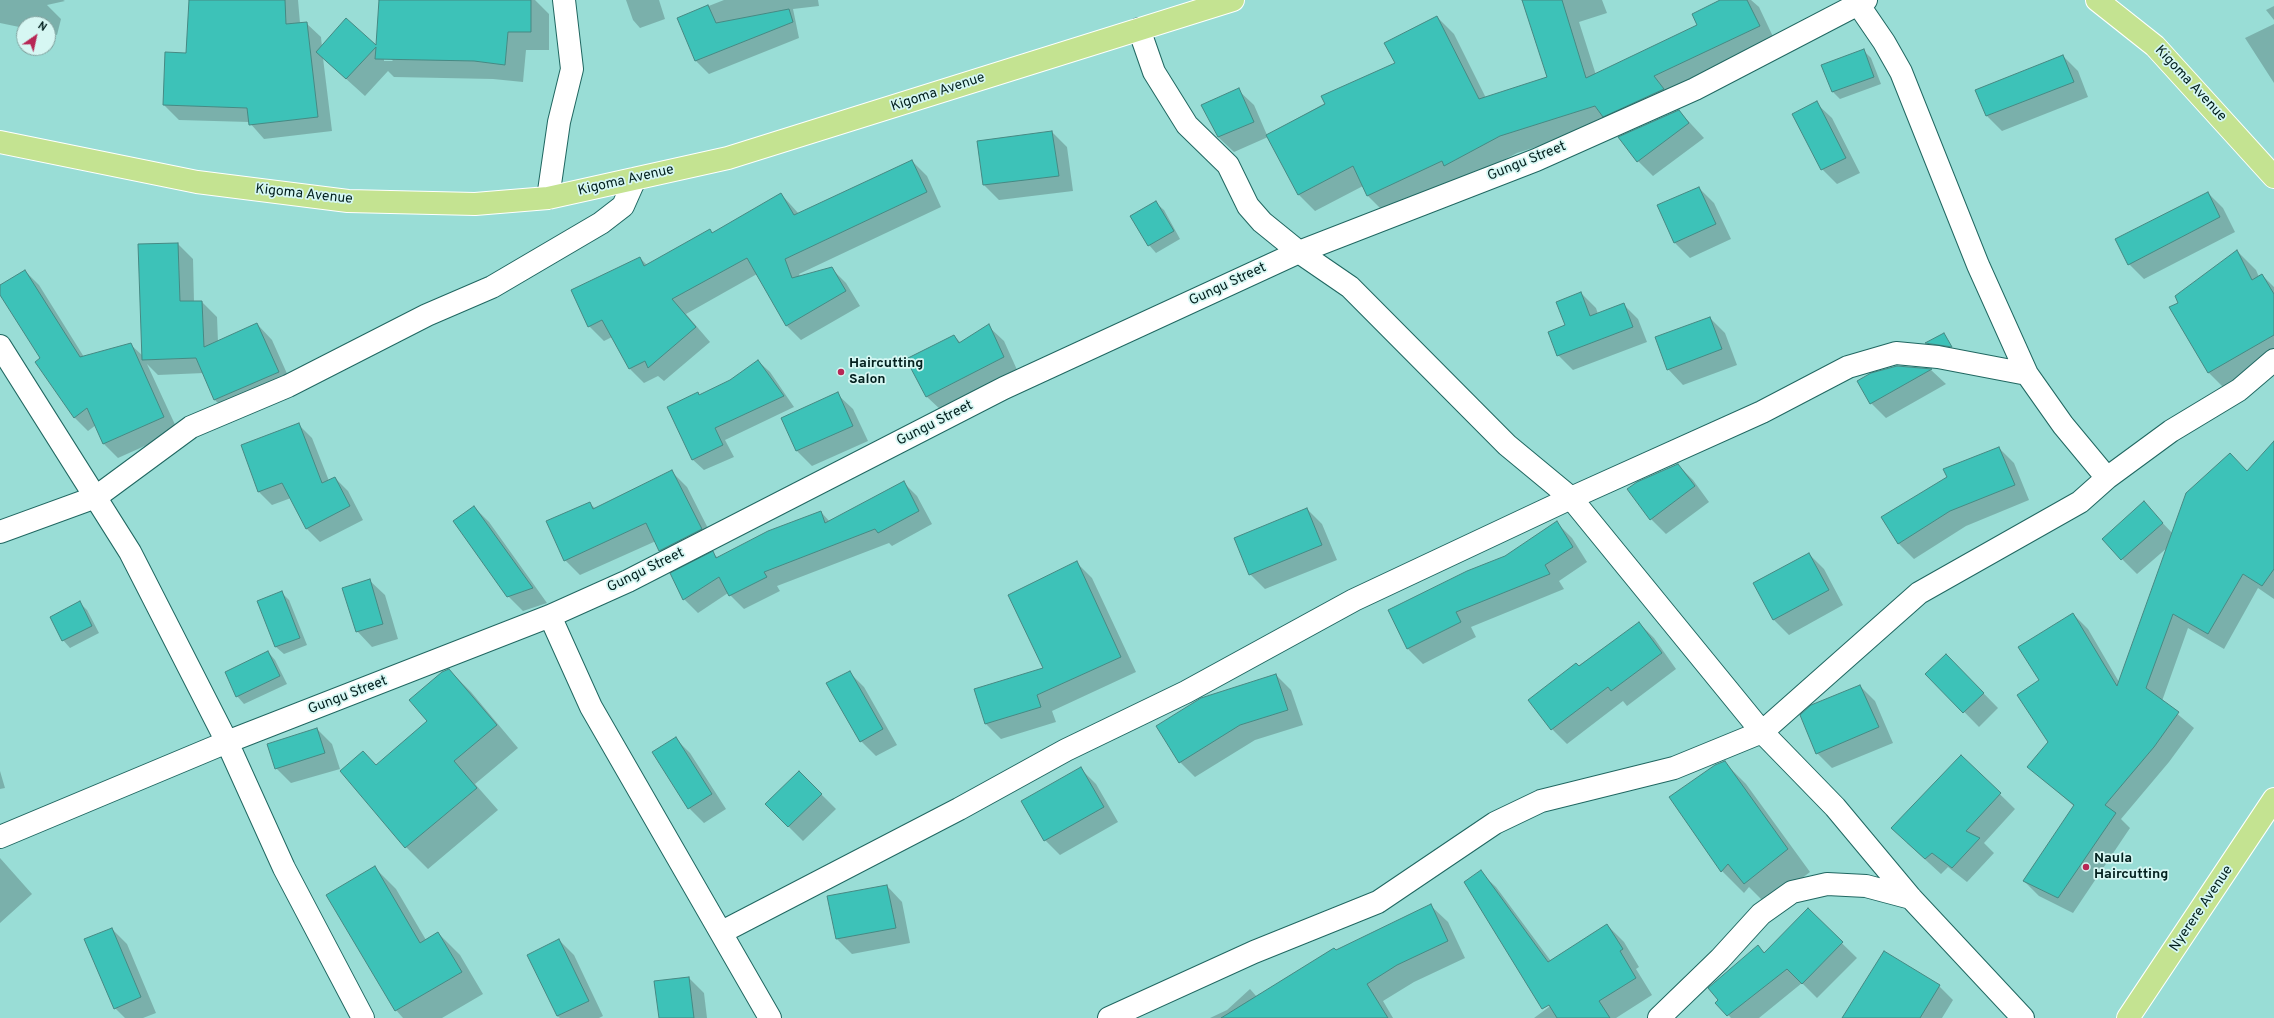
<!DOCTYPE html>
<html>
<head>
<meta charset="utf-8">
<style>
  body { margin:0 }
  #map { position:relative; width:2274px; height:1018px; overflow:hidden; background:#99ddd6; font-family:Overpass,sans-serif }
  canvas { display:block }
  .north { position:absolute; left:16px; top:16px; width:40px; height:40px; box-sizing:border-box; background:#d6f7f3; border:1px solid #82a19e; border-radius:50%; rotate:34deg; font-size:11px; font-weight:700; line-height:16px; text-align:center; color:#03201e }
  .north::after { content:''; display:block; margin:auto; width:14px; height:18px; background:#b72755; clip-path:polygon(50% 0,100% 100%,50% 72%,0 100%) }
</style>
</head>
<body>
<div id="map">
<canvas width="2274" height="1018"></canvas>
<div class="north">N</div>
</div>
<script>
const context = document.querySelector('canvas').getContext('2d');
context.lineJoin = 'round';
function fill(path, color) { context.fillStyle = color; context.fill(path, 'evenodd'); }
const shape = rows => new Path2D(rows.map(r => 'M' + r).join(''));
function trace(path, color, width, dash) { context.strokeStyle = color; context.lineWidth = width; context.lineCap = dash ? 'butt' : 'round'; context.setLineDash(dash || []); context.stroke(path); }
function label(font, color, halo, rows, align = 'center') {
  context.font = font + ' Overpass,sans-serif'; context.lineWidth = 3.5; context.setLineDash([]); context.textBaseline = 'middle'; context.strokeStyle = halo; context.fillStyle = color; for (const [text, x, y, turn = 0] of rows) {
    context.save(); context.translate(x, y); context.rotate((+turn || 0) * Math.PI / 180); context.textAlign = isNaN(turn) ? turn : align; if (halo) context.strokeText(text, 0, 0); context.fillText(text, 0, 0); context.restore();
  }
}
const shadow = shape([
  [0,0,63,0,65,1,47,5,61,19,57,35,48,33,48,24,24,24,24,28,0,23],
  [190,0,298,0,300,23,306,23,321,37,322,47,377,47,380,0,535,0,549,14,549,50,526,50,523,82,493,79,394,77,388,71,365,96,323,58,332,131,264,139,249,122,179,120,164,105,187,54],
  [384,59,391,59,393,61,384,61],
  [626,0,659,0,665,19,640,28,633,20],
  [724,0,818,0,819,6,793,9,799,38,709,74,696,61,678,18],
  [1523,0,1602,0,1607,13,1579,22,1596,75,1699,26,1722,0,1751,0,1759,7,1776,43,1611,123,1517,153,1462,182,1458,178,1384,212,1367,195,1363,186,1315,211,1298,194,1268,137,1234,152,1218,137,1203,105,1238,90,1254,105,1267,135,1396,64,1437,17,1454,34,1486,98,1549,78],
  [2274,6,2274,20,2266,10],
  [2274,24,2274,83,2245,38],
  [1863,50,1871,58,1881,84,1840,99,1833,92],
  [2063,56,2078,71,2088,97,2002,131,1987,116,1976,90],
  [1816,103,1832,118,1860,173,1837,184,1822,169],
  [1679,111,1704,138,1653,176,1638,161],
  [1052,132,1067,147,1073,191,999,200,984,185,978,141],
  [912,161,927,176,941,207,799,274,800,277,832,269,846,283,860,306,801,340,787,326,757,274,686,314,710,342,664,381,658,376,644,383,630,369,612,337,604,341,589,326,640,258,647,265,710,231,713,234,781,194,799,214],
  [1699,188,1714,203,1731,239,1690,258,1675,243,1659,205],
  [2208,193,2223,208,2235,232,2144,279,2129,264],
  [1156,203,1164,210,1180,239,1156,253,1149,245],
  [178,244,193,259,194,302,202,302,217,317,218,342,257,324,272,340,293,387,230,415,215,400,204,373,158,375,147,364,178,431,118,458,104,444,96,425,88,431,74,417,42,358,0,293,0,286,25,271,39,285,84,357,130,344,143,356],
  [2237,251,2256,270,2259,277,2262,275,2274,287,2274,365,2228,392,2209,373,2171,308,2179,303],
  [1581,293,1596,308,1598,314,1623,304,1638,319,1647,342,1573,370,1558,355,1566,326],
  [1710,318,1725,333,1737,365,1683,385,1668,369],
  [988,326,1004,341,1018,372,942,411,926,396,954,336,961,343],
  [758,361,770,372,794,407,725,440,734,457,704,470,692,459,700,396,730,381],
  [1897,367,1931,370,1946,384,1886,418,1871,403],
  [837,394,853,409,868,441,812,466,797,451,782,419],
  [299,425,312,438,329,481,335,478,348,491,363,520,320,542,307,529,291,498,272,505,259,492],
  [2274,442,2274,599,2258,588,2224,649,2188,628,2162,701,2194,728,2169,762,2121,819,2130,828,2073,913,2039,896,2024,881,2075,807,2029,767,2049,742,2040,680,2073,614,2088,629,2119,682,2168,547,2137,574,2122,559,2144,503,2173,534,2247,472],
  [1999,448,2014,463,2029,500,1966,526,1914,559,1899,544,1882,517],
  [1678,465,1693,480,1709,502,1666,534,1651,519,1629,489],
  [672,472,687,487,716,544,675,565,660,550,656,541,580,575,565,560,589,503,596,509],
  [903,482,917,496,932,524,892,546,889,543,777,586,780,591,744,609,728,593,698,613,684,599,672,574,713,553,718,558,821,512,830,522],
  [474,507,489,522,547,603,523,611,508,596],
  [1307,509,1322,524,1337,560,1265,589,1250,574],
  [1557,523,1572,538,1587,562,1559,581,1564,589,1471,627,1476,637,1423,664,1408,649,1389,611,1505,556],
  [1809,554,1824,569,1843,605,1789,635,1774,620,1754,583],
  [1077,563,1092,578,1136,672,1052,711,1056,722,1001,739,986,724,975,690,1044,669],
  [369,580,385,595,398,639,372,647,357,631],
  [282,593,289,600,307,645,284,654,276,647],
  [80,603,87,610,99,633,70,648,63,640],
  [1639,623,1654,638,1676,669,1627,706,1623,701,1567,744,1552,729,1530,700],
  [268,652,275,660,287,684,244,704,237,696],
  [1946,655,1998,708,1979,727,1927,674],
  [449,670,471,692,518,748,475,784,498,810,428,869,406,847,341,771,363,752,377,766,429,721],
  [849,672,864,687,897,745,876,756,861,741],
  [1276,675,1291,690,1303,725,1255,740,1195,777,1180,762],
  [1860,686,1875,701,1893,743,1832,768,1817,753],
  [317,729,332,744,340,769,291,783,276,768],
  [675,738,690,753,726,809,704,823,689,808],
  [1961,756,2015,809,1984,843,1994,853,1967,882,1948,867,1941,874,1907,843],
  [1724,762,1746,784,1810,872,1767,905,1749,887,1744,893,1722,871,1670,797],
  [1081,769,1096,784,1118,822,1060,855,1045,840],
  [0,771,5,788,0,789],
  [799,772,836,809,803,841,788,826],
  [0,858,32,894,0,923],
  [374,867,396,889,426,940,438,933,460,955,483,994,442,1018,403,1018,396,1010],
  [1480,872,1496,887,1559,972,1536,987],
  [887,886,902,902,910,943,852,954,837,939],
  [1431,906,1448,922,1465,958,1414,982,1383,1001,1393,1018,1210,1018,1227,1010,1250,989,1257,997,1336,951],
  [1808,910,1857,958,1817,998,1802,983,1759,1018,1731,1018,1717,1003,1758,946,1765,953],
  [1607,925,1624,942,1639,967,1636,969,1652,995,1616,1018,1534,1018,1599,970],
  [112,929,127,944,156,1013,143,1018,125,1018,115,1008],
  [559,940,574,955,603,1016,599,1018,560,1018,557,1016],
  [689,978,704,993,707,1018,660,1018],
  [1939,986,1953,1000,1942,1018,1845,1018]
]);
const building = shape([
  [189,0,285,0,286,24,307,22,318,117,249,125,247,108,163,105,165,52,186,53,189,0],
  [379,0,531,0,531,32,508,32,505,65,474,61,375,59,376,47,346,79,316,52,346,18,376,45,379,0],
  [1522,0,1562,0,1586,78,1697,25,1692,14,1720,0,1747,0,1760,26,1654,76,1664,89,1603,117,1595,106,1500,136,1444,166,1442,161,1367,196,1353,166,1298,195,1266,135,1325,104,1321,96,1395,63,1384,43,1437,16,1479,99,1547,77,1522,0],
  [708,5,716,23,789,9,793,22,695,61,677,18,708,5],
  [1864,49,1874,77,1832,92,1821,65,1864,49],
  [2063,55,2074,82,1986,116,1975,90,2063,55],
  [1239,88,1254,122,1218,137,1201,105,1239,88],
  [1817,101,1846,158,1821,170,1792,114,1817,101],
  [1679,110,1689,123,1637,162,1618,137,1679,110],
  [1052,131,1059,176,983,185,977,141,1052,131],
  [912,160,927,192,785,259,792,278,832,267,846,291,786,326,747,258,672,299,696,327,648,368,645,361,629,369,602,320,588,327,571,290,640,257,644,266,710,229,712,233,781,193,794,215,912,160],
  [1699,187,1716,224,1674,243,1657,205,1699,187],
  [2208,192,2220,217,2128,265,2115,239,2208,192],
  [1156,201,1174,231,1148,246,1130,216,1156,201],
  [178,243,180,301,202,301,204,347,257,323,279,372,214,400,196,358,142,360,138,244,178,243],
  [2237,250,2252,280,2262,274,2274,294,2274,335,2208,373,2169,307,2178,303,2175,296,2237,250],
  [25,270,80,357,131,343,164,417,103,444,87,408,74,418,35,362,40,358,0,295,0,285,25,270],
  [1581,292,1590,316,1624,303,1633,327,1557,356,1548,332,1565,325,1556,302,1581,292],
  [1710,317,1722,349,1667,370,1655,337,1710,317],
  [989,324,1004,357,926,397,906,359,954,335,959,343,989,324],
  [1944,333,1952,347,1925,343,1944,333],
  [758,360,784,396,715,428,723,445,692,460,667,407,698,392,699,395,730,380,758,360],
  [1897,366,1932,369,1870,404,1857,381,1871,373,1897,366],
  [838,392,853,426,796,451,781,418,838,392],
  [299,423,322,483,335,477,350,506,306,529,282,483,258,492,241,445,299,423],
  [2274,441,2274,569,2262,586,2243,574,2208,634,2173,614,2146,688,2179,712,2154,747,2105,805,2116,813,2058,898,2023,881,2074,805,2027,767,2048,742,2017,695,2039,680,2018,647,2073,613,2117,686,2186,493,2230,453,2247,471,2274,441],
  [1999,447,2015,485,1950,511,1898,544,1881,517,1947,477,1943,469,1999,447],
  [1678,464,1695,486,1650,520,1627,489,1637,482,1678,464],
  [672,470,702,529,659,551,646,523,564,561,546,521,590,502,593,509,672,470],
  [904,481,919,511,878,533,875,529,764,572,767,577,729,596,719,577,683,600,670,573,713,551,716,558,768,531,821,511,825,523,904,481],
  [2144,501,2163,523,2121,560,2102,539,2144,501],
  [474,506,533,588,507,597,453,521,474,506],
  [1307,508,1322,545,1249,575,1234,538,1307,508],
  [1557,521,1573,547,1545,565,1550,574,1456,612,1461,622,1407,649,1388,610,1467,571,1505,556,1557,521],
  [1809,553,1829,590,1773,620,1753,583,1809,553],
  [1077,561,1121,657,1037,695,1041,707,985,724,974,689,1043,668,1008,595,1077,561],
  [370,579,383,624,356,632,342,588,370,579],
  [282,591,300,638,275,647,257,601,282,591],
  [80,601,92,626,62,641,50,617,80,601],
  [1639,622,1662,653,1611,691,1608,687,1551,730,1528,700,1576,663,1579,666,1639,622],
  [268,651,280,676,236,697,225,672,268,651],
  [1946,654,1984,693,1963,713,1925,674,1946,654],
  [449,669,497,725,454,761,477,788,405,848,340,771,363,751,376,765,427,721,409,700,442,672,449,669],
  [850,671,883,729,860,742,826,683,850,671],
  [1276,674,1288,710,1240,725,1179,763,1156,726,1201,698,1276,674],
  [1860,685,1879,727,1816,754,1800,715,1811,705,1860,685],
  [317,728,325,753,275,769,267,744,317,728],
  [676,737,712,794,688,809,652,752,676,737],
  [1961,755,2001,793,1966,831,1980,838,1952,868,1932,853,1925,859,1891,828,1961,755],
  [1725,761,1788,849,1744,884,1728,864,1721,872,1669,797,1715,765,1725,761],
  [1081,767,1104,807,1044,841,1021,801,1081,767],
  [799,771,822,794,788,827,765,804,799,771],
  [375,866,420,943,438,932,462,972,395,1011,326,895,375,866],
  [1481,870,1548,962,1607,924,1623,949,1620,951,1636,978,1599,1001,1610,1018,1557,1018,1549,1005,1542,1009,1464,882,1481,870],
  [887,885,896,928,836,939,827,896,887,885],
  [1431,904,1448,941,1397,965,1367,984,1388,1018,1221,1018,1334,948,1336,950,1431,904],
  [1808,908,1843,942,1802,984,1787,969,1727,1016,1715,1003,1718,1000,1708,988,1758,945,1764,953,1808,908],
  [112,928,141,997,114,1009,84,939,112,928],
  [559,939,589,1001,557,1016,527,955,559,939],
  [1884,951,1940,985,1920,1018,1842,1018,1884,951],
  [689,977,694,1018,659,1018,654,981,689,977]
]);
const minor = shape([
  [1858,4,1884,42,1901,72,1978,265,2027,374,2063,425,2107,478],
  [1139,29,1154,72,1187,125,1228,165,1248,206,1262,222,1299,252,1350,287,1507,445,1571,498,1762,732,1835,807,1911,898,2023,1018],
  [548,198,559,122,572,69,564,0],
  [0,346,130,552,227,742,284,868,363,1018],
  [0,532,96,497,191,427,288,386,427,315,492,287,601,223,623,206,635,179],
  [550,616,591,707,770,1018],
  [0,837,227,742,550,616,628,581,1004,388,1299,252,1536,160,1695,89,1866,0],
  [722,932,959,809,1066,750,1186,692,1354,600,1571,498,1762,412,1848,367,1896,353,1938,357,2027,374],
  [1109,1018,1254,952,1378,902,1495,823,1541,801,1674,768,1762,732,1919,593,2080,502,2107,478,2171,431,2239,390,2274,360],
  [1659,1018,1720,959,1761,914,1792,892,1827,884,1866,886,1911,898]
]);
const major = shape([
  [2097,0,2155,46,2274,177],
  [0,142,197,182,348,201,475,204,548,198,728,158,1233,0],
  [2128,1018,2274,799]
]);
const markers = [
  [841,372,4,"#b72755"],
  [2086,867,4,"#b72755"]
];
const streetNames = [
  ["Kigoma Avenue",2190,84,47],
  ["Kigoma Avenue",938,93,-18],
  ["Gungu Street",1527,162,-22],
  ["Kigoma Avenue",626,181,-13],
  ["Kigoma Avenue",304,195,6],
  ["Gungu Street",1228,285,-25],
  ["Gungu Street",935,424,-27],
  ["Gungu Street",646,571,-26],
  ["Gungu Street",348,696,-21],
  ["Nyerere Avenue",2202,909,-56]
];
const poiNames = [
  ["Haircutting",849,364],
  ["Salon",849,380],
  ["Naula",2094,859],
  ["Haircutting",2094,875]
];
fill(shadow, '#0003');
fill(building, '#3dc2b8');
trace(building, '#468983', 1);
trace(minor, '#206761', 24);
trace(major, '#fff', 24);
trace(minor, '#fff', 22);
trace(major, '#c4e391', 22);
for (const [x, y, r, color] of markers) { const dot = new Path2D(); dot.arc(x, y, r, 0, 2 * Math.PI); context.fillStyle = color; context.fill(dot); trace(dot, '#d6f7f3', 1.5); }
label('14px', '#03201e', '#d6f7f3', streetNames);
label('bold 14px', '#03201e', '#d6f7f3', poiNames, 'left');
</script>
</body>
</html>
